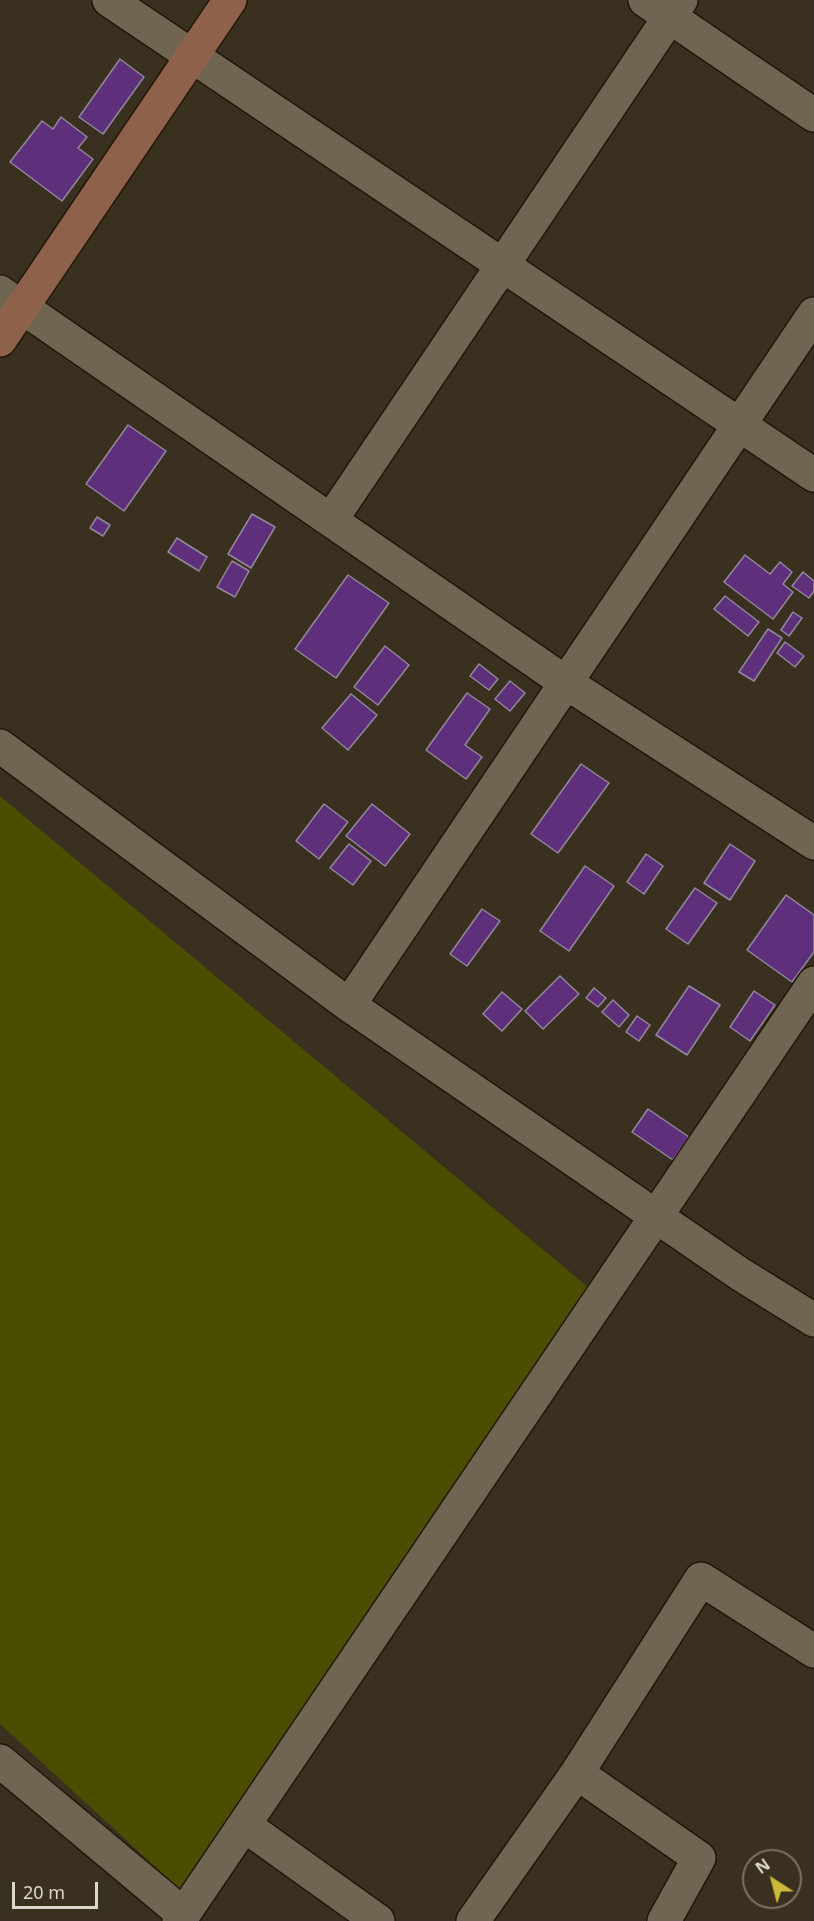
<!DOCTYPE html>
<html>
<head>
<meta charset="utf-8">
<style>
  body { margin:0 }
  #map { position:relative; width:814px; height:1921px; overflow:hidden; background:#3a301f; font-family:"Noto Sans",sans-serif }
  canvas { display:block }
  .north { position:absolute; left:742px; top:1849px; width:60px; height:60px; box-sizing:border-box; background:#3a301f; border:2px solid #7b7264; border-radius:50%; rotate:324deg; font-size:16px; font-weight:700; line-height:24px; text-align:center; color:#ddd6cc }
  .north::after { content:''; display:block; margin:auto; width:21px; height:27px; background:#cdb938; clip-path:polygon(50% 0,100% 100%,50% 72%,0 100%) }
  .scale { position:absolute; left:12px; top:1882px; width:86px; height:27px; box-sizing:border-box; border:3px solid #ddd6cc; border-top:0; padding-left:8px; font-size:18px; line-height:21px; white-space:nowrap; color:#ddd6cc; -webkit-text-stroke:4px #3a301f; paint-order:stroke }
</style>
</head>
<body>
<div id="map">
<canvas width="814" height="1921"></canvas>
<div class="north">N</div>
<div class="scale">20 m</div>
</div>
<script>
const context = document.querySelector('canvas').getContext('2d');
context.lineJoin = 'round';
function fill(path, color) { context.fillStyle = color; context.fill(path, 'evenodd'); }
const shape = rows => new Path2D(rows.map(r => 'M' + r).join(''));
function trace(path, color, width, dash) { context.strokeStyle = color; context.lineWidth = width; context.lineCap = dash ? 'butt' : 'round'; context.setLineDash(dash || []); context.stroke(path); }
const green = shape([
  [0,796,595,1293,186,1895,0,1724]
]);
const building = shape([
  [120,59,144,77,103,134,79,117,120,59],
  [61,117,87,137,78,148,93,159,62,201,10,162,42,121,53,129,61,117],
  [128,425,166,451,124,511,86,484,128,425],
  [252,514,275,527,251,568,228,554,252,514],
  [97,517,110,525,103,536,90,528,97,517],
  [177,538,207,557,199,571,168,552,177,538],
  [745,555,770,574,780,562,792,572,783,584,793,592,773,619,724,582,745,555],
  [232,561,249,571,235,597,217,587,232,561],
  [803,572,814,581,814,591,809,598,792,586,803,572],
  [348,575,389,603,336,678,295,649,348,575],
  [725,596,759,622,748,636,714,609,725,596],
  [793,612,802,618,789,636,781,630,793,612],
  [768,629,782,638,754,681,739,672,768,629],
  [785,642,804,656,795,667,777,653,785,642],
  [385,646,409,665,378,705,354,687,385,646],
  [479,664,498,679,489,690,470,676,479,664],
  [510,681,525,693,510,711,495,699,510,681],
  [467,693,490,709,465,745,482,757,466,779,426,750,467,693],
  [351,694,377,715,348,750,322,728,351,694],
  [581,764,609,783,558,853,531,834,581,764],
  [324,804,348,822,319,859,296,841,324,804],
  [372,804,410,834,385,866,346,836,372,804],
  [349,844,371,861,353,885,330,868,349,844],
  [730,844,755,861,730,900,704,883,730,844],
  [646,854,663,866,644,894,627,882,646,854],
  [585,866,614,886,569,951,540,931,585,866],
  [695,888,717,903,688,944,666,929,695,888],
  [786,895,814,915,814,952,792,982,747,950,786,895],
  [482,909,500,921,467,966,450,954,482,909],
  [560,976,579,994,543,1029,525,1011,560,976],
  [689,986,720,1005,687,1055,656,1035,689,986],
  [594,988,606,998,598,1007,586,998,594,988],
  [754,991,775,1005,750,1041,730,1027,754,991],
  [502,992,522,1009,502,1031,483,1014,502,992],
  [613,1000,629,1015,619,1027,602,1012,613,1000],
  [637,1016,650,1025,639,1041,626,1032,637,1016],
  [648,1109,689,1137,673,1160,632,1132,648,1109]
]);
const street = shape([
  [109,0,814,475],
  [645,0,814,115],
  [0,292,565,682,814,843],
  [331,520,681,0],
  [0,746,349,1005,740,1274,814,1320],
  [349,1005,814,314],
  [0,1761,183,1914],
  [577,1773,699,1858,664,1921],
  [244,1825,378,1921],
  [179,1921,814,983],
  [473,1921,577,1773,701,1579,814,1651]
]);
const secondary = shape([
  [0,340,230,0]
]);
fill(green, '#4b4e00');
fill(building, '#5e307b');
trace(building, '#92879a', 1.5);
trace(street, '#211708', 36);
trace(secondary, '#211708', 36);
trace(street, '#706453', 33);
trace(secondary, '#8e624a', 33);
</script>
</body>
</html>
